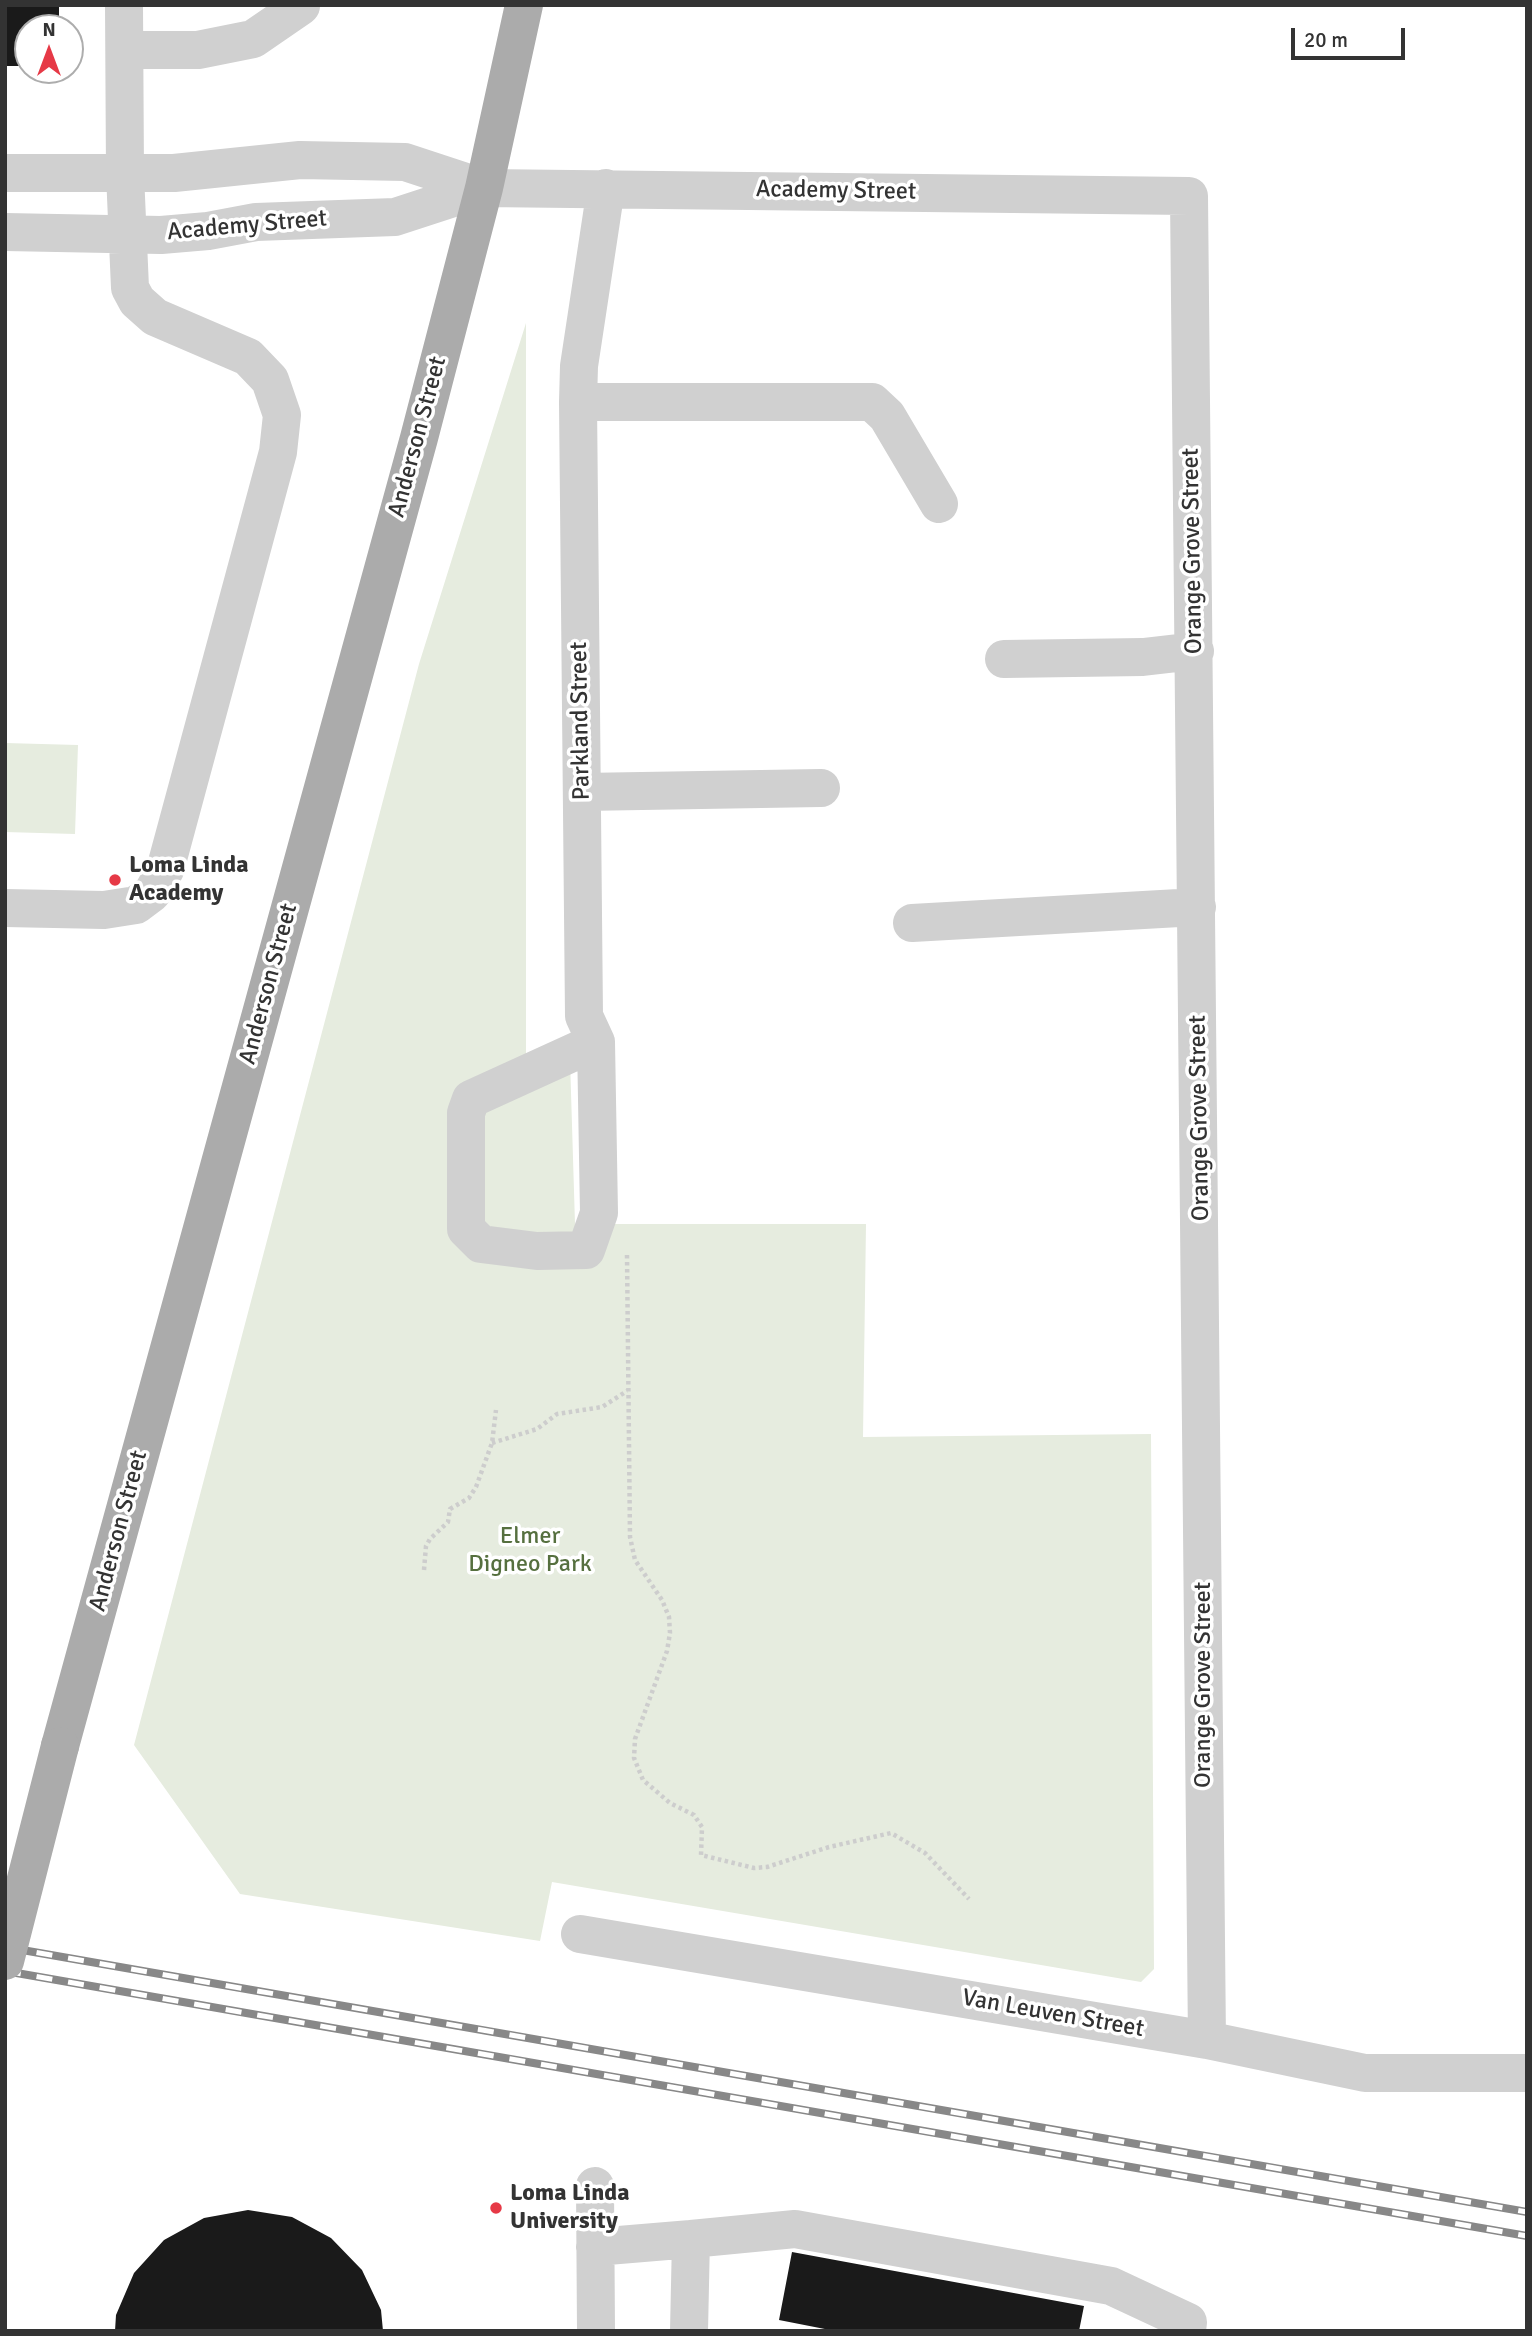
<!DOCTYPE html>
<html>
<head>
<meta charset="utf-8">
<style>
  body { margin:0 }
  #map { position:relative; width:1532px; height:2336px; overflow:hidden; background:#fff; font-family:Signika,sans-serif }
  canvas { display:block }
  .frame { position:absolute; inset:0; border:7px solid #333; pointer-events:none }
  .north { position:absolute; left:14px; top:14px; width:70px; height:70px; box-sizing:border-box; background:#fff; border:2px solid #adadad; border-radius:50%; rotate:0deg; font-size:19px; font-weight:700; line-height:28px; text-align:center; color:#333 }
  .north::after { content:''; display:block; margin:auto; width:24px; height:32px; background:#e63946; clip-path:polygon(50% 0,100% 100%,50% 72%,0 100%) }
  .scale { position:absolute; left:1291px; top:28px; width:114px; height:32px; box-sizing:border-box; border:4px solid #333; border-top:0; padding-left:9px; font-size:21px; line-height:24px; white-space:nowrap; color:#333; -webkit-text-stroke:5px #fff; paint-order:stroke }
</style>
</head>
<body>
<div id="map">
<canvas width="1532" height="2336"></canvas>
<div class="frame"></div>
<div class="north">N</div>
<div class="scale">20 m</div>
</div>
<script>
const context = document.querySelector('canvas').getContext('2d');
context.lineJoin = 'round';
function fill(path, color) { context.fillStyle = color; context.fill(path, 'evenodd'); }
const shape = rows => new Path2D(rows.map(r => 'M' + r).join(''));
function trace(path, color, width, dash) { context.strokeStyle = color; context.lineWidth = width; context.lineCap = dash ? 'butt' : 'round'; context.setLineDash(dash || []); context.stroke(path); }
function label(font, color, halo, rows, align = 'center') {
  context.font = font + ' Signika,sans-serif'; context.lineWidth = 7; context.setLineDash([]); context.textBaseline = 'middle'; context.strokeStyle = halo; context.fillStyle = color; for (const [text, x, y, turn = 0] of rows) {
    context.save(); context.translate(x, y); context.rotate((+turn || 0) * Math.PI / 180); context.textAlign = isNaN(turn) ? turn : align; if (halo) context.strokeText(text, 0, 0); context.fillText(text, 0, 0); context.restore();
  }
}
const green = shape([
  [526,323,526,1058,570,1059,575,1224,866,1224,863,1437,1151,1434,1154,1969,1141,1982,552,1882,540,1941,240,1894,134,1745,419,664],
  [5,743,78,745,75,834,5,832]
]);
const building = shape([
  [5,5,59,5,59,28,28,28,28,66,5,66],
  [248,2210,292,2217,331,2238,362,2270,381,2310,383,2331,115,2331,116,2315,134,2273,164,2240,204,2218],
  [792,2252,1084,2306,1079,2331,835,2331,779,2320]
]);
const path = shape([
  [627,1255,630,1537,635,1560,662,1600,669,1617,670,1633,667,1651,635,1739,634,1758,643,1780,670,1803,694,1815,702,1827,701,1855,754,1868,767,1867,829,1847,891,1833,925,1853,969,1899],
  [492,1443,537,1429,557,1414,602,1407,627,1391],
  [424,1570,426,1546,430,1539,448,1522,450,1509,469,1498,476,1487,492,1443,496,1410]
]);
const minor = shape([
  [125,50,198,50,253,39,301,6],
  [5,173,174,173,300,160,405,162,484,188],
  [5,232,161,235,208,231,256,222,395,217,484,188,1189,196,1207,2040],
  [578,402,872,402,887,416,939,504],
  [1004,659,1143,657,1195,651],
  [582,792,821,788],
  [5,908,104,910,136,905,152,893,165,870,278,452,282,415,270,380,248,357,155,317,137,301,130,288,125,174,124,5],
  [912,923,1197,907],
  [596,1042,471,1099,466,1113,466,1229,481,1244,537,1251,586,1250,599,1213,596,1042,584,1016,578,402,579,366,606,188],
  [580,1934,1207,2040,1365,2073,1527,2073],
  [595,2186,596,2331],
  [691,2239,795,2229,1111,2286,1188,2322,1187,2331],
  [595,2247,691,2239,689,2331]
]);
const major = shape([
  [60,1746,419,438,484,188,524,5]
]);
const rail = shape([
  [5,1947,1527,2212],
  [5,1971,1527,2236]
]);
const majorBridge = shape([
  [5,1961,60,1746]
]);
const markers = [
  [115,880,7,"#e63946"],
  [496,2208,7,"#e63946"]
];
const streetNames = [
  ["Academy Street",836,191,1],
  ["Academy Street",247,226,-5],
  ["Anderson Street",418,437,-75],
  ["Orange Grove Street",1193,551,-91],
  ["Parkland Street",581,721,-91],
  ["Anderson Street",269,984,-75],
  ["Orange Grove Street",1200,1118,-91],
  ["Anderson Street",119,1531,-75],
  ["Orange Grove Street",1204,1685,-90],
  ["Van Leuven Street",1053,2014,10]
];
const poiNames = [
  ["Loma Linda",129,866],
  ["Academy",129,894],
  ["Loma Linda",510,2194],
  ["University",510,2222]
];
const parkNames = [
  ["Elmer",530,1537],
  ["Digneo Park",530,1565]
];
fill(green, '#e6ecdf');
fill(building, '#1a1a1a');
trace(path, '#cdcdcd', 4.5, [3.5, 3.5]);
trace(minor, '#d0d0d0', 38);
trace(major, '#ababab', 38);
trace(rail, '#888', 8);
trace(rail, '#fff', 5, [16]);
trace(majorBridge, '#ababab', 38);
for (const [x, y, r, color] of markers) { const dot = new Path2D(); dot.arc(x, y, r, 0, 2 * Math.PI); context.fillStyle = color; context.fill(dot); trace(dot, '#fff', 2.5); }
label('24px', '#333', '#fff', streetNames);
label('bold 24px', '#333', '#fff', poiNames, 'left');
label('24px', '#56703f', '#fff', parkNames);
</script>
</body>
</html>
